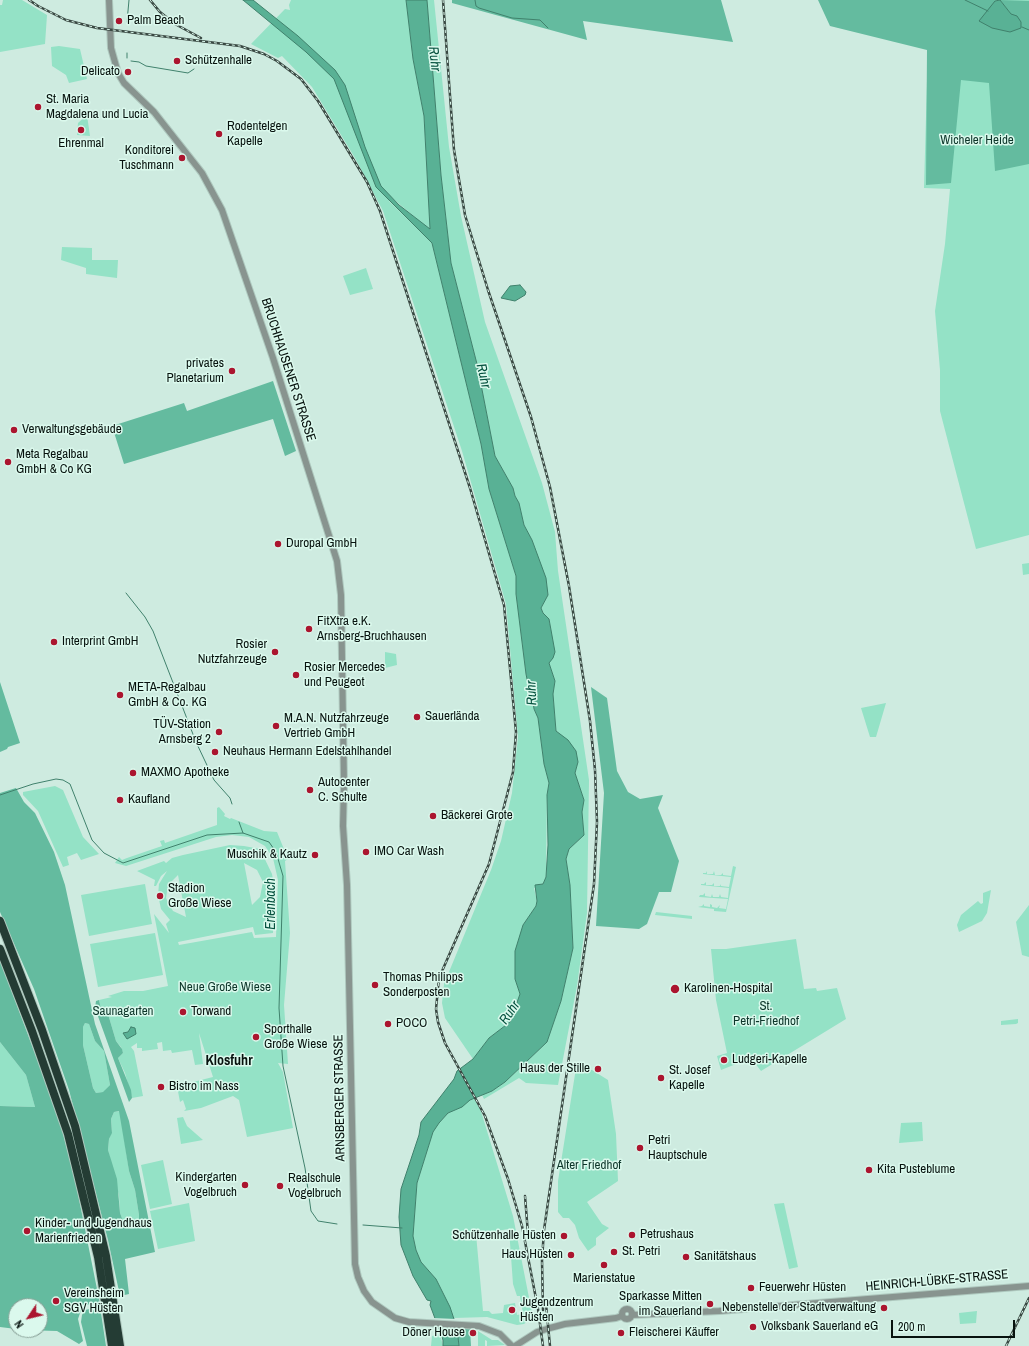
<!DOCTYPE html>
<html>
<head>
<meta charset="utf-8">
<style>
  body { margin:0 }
  #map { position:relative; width:1029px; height:1346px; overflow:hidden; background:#ceebe0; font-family:"Archivo Narrow",sans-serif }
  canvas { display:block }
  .north { position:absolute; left:8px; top:1298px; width:40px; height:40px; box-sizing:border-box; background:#dbf9ed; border:1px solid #869d94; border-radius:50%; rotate:235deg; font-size:11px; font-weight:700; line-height:16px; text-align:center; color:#07120e }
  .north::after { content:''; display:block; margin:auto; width:14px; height:18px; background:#ab152f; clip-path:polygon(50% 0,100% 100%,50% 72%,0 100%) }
  .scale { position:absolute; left:891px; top:1320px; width:124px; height:18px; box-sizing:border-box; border:2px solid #07120e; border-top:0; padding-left:5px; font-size:12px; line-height:14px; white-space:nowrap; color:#07120e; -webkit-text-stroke:3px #dbf9ed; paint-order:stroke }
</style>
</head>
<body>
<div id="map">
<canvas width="1029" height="1346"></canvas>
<div class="north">N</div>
<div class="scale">200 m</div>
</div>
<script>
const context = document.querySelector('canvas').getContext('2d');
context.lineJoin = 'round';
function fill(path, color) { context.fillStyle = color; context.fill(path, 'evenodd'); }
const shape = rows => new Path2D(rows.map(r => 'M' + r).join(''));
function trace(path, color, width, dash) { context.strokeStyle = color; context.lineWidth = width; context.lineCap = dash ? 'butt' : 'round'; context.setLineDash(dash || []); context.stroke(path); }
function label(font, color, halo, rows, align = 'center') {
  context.font = font + ' "Archivo Narrow",sans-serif'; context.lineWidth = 3; context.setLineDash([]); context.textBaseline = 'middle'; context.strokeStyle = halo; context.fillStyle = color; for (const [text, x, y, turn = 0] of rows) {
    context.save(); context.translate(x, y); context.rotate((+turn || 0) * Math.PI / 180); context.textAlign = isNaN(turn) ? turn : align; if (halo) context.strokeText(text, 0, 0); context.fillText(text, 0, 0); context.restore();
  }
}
const green = shape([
  [3,0,22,0,47,15,45,44,0,52,0,5,2,5],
  [291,0,406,0,413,59,424,116,430,230,391,197,389,201,432,243,481,444,489,489,516,576,516,594,526,674,528,684,531,688,534,709,538,718,544,764,549,783,547,795,546,877,543,884,534,888,537,901,536,906,523,925,515,979,520,994,510,1022,489,1038,473,1059,445,1018,442,1003,444,984,491,870,501,841,512,793,518,737,506,604,462,451,383,211,355,158,312,87,282,56,278,58,251,44,285,9,290,10,289,5],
  [427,0,434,0,449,147,461,216,485,322,542,483,555,532,558,571,589,780,587,913,577,986,558,1085,526,1083,519,1078,484,1099,482,1095,492,1091,505,1082,547,1042,561,1001,573,948,570,885,566,859,569,849,584,835,582,812,584,800,575,773,578,762,556,731,553,694,555,681,549,663,551,630,549,619,543,613,541,608,548,595,538,558,532,540,524,525,519,503,515,496,513,488,495,456,477,364,451,263,441,175],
  [986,0,1029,0,1029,535,976,549,940,411,940,370,935,311,945,244,950,189,924,188,928,45],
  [59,46,80,49,87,79,69,83,66,75,52,66,51,47],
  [87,115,90,136,77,135,78,123],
  [62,247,92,248,92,260,118,260,117,278,86,274,86,268,61,260],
  [366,268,373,289,350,295,343,276],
  [1029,563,1029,574,1023,575,1022,564],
  [385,652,396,654,397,665,385,668],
  [886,703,876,737,870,737,861,708],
  [55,786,63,790,83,837,99,854,81,860,77,853,67,857,69,865,63,867,38,811,23,795,23,792],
  [219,807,225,814,224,816,230,819,231,818,264,831,277,832,288,859,285,861,290,933,284,1005,288,1064,278,1063,283,1072,293,1128,247,1137,239,1100,233,1096,201,1108,184,1111,186,1109,183,1100,180,1102,177,1086,213,1077,199,1033,203,1064,195,1065,192,1050,172,1053,171,1050,163,1051,162,1042,157,1043,158,1049,142,1051,142,1048,137,1048,137,1043,131,1047,134,1051,143,1096,132,1098,125,1073,118,1058,123,1053,121,1047,116,1041,108,1014,102,1014,99,1000,112,997,108,996,124,991,143,991,168,986,154,914,169,933,166,924,170,920,161,909,158,895,159,884,167,871,161,876,156,886,154,886,155,880,137,871,164,861,166,863,172,858,183,855,230,845,244,846,260,849,272,874,274,885,273,933,255,935,253,927,178,942,179,945,252,932,254,938,276,937,278,880,273,858,265,846,249,837,232,835,216,837,126,866,115,863,119,857,122,860,127,858,162,846,160,841,164,840,165,843,217,825,217,808],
  [244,863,257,870,263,882,260,897,252,905],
  [178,875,186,917,173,911,166,898,168,885],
  [733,866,736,867,726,912,714,911,714,909,698,907,702,906,704,904,704,906,710,907,710,904,712,905,712,907,717,908,720,905,719,908,726,909,728,899,699,897,700,895,703,895,705,893,705,896,711,897,712,894,713,897,719,897,720,894,721,897,728,898,729,888,701,885,701,884,704,884,706,882,706,885,712,885,714,883,714,886,720,886,720,884,721,886,729,887,731,877,703,874,703,873,706,873,707,871,707,874,713,874,714,871,715,875,721,875,723,873,723,875,731,876],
  [145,884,152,924,89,936,81,895],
  [991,890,987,913,982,921,959,932,957,925,961,915,978,901,981,904,983,903,983,893],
  [1029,905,1029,957,1022,955,1016,922],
  [656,912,692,916,692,919,655,915],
  [155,933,163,975,98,987,90,944],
  [796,939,804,989,816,988,817,991,837,988,846,1019,761,1071,751,1058,721,1070,717,1056,727,1053,716,1000,711,949,726,949],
  [1018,1019,1018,1023,1016,1024,1001,1025,1001,1021],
  [85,1023,89,1024,95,1041,104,1051,110,1085,104,1092,96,1093,93,1088,83,1045,83,1027],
  [0,1042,26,1075,35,1107,0,1106],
  [576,1068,592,1070,608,1080,616,1134,618,1181,587,1202,602,1224,609,1228,596,1238,596,1245,588,1251,579,1238,575,1225,569,1218,563,1218,558,1212,558,1181],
  [474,1098,480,1108,513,1216,532,1313,530,1319,524,1324,517,1325,487,1317,454,1318,436,1279,421,1262,416,1250,413,1236,417,1183,433,1132,439,1123,448,1113],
  [509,1229,513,1284,517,1296,520,1296,523,1314,517,1315,515,1303,504,1305,503,1313,492,1314,489,1311,483,1311,476,1234],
  [120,1111,129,1171,135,1190,139,1215,139,1223,134,1228,128,1227,123,1221,120,1213,119,1196,108,1150,109,1139,112,1132,111,1119,114,1112],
  [183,1117,187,1126,203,1140,181,1144,177,1118],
  [922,1122,923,1141,899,1143,901,1123],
  [163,1160,172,1204,150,1209,141,1165],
  [189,1203,195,1241,158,1249,150,1211],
  [784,1203,798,1267,789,1269,774,1204],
  [977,1311,976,1323,960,1324,959,1313],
  [478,1331,492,1340,498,1340,505,1345,487,1346,487,1341,485,1340,485,1346,478,1346],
  [440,1334,443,1346,431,1346,432,1336]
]);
const forest = shape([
  [452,0,721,0,733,42,583,21,587,40,452,3],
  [818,0,996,0,995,1,1011,14,1000,0,1029,1,1029,164,995,171,989,83,961,80,951,183,926,185,927,50,830,26],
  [273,381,296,451,285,456,273,419,124,464,112,426,184,403,187,411],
  [0,682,20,743,8,747,7,749,0,752],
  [591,687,607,698,617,771,628,792,640,799,663,795,658,808,679,861,671,892,659,892,647,924,639,929,596,926,604,793],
  [16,788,24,802,35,813,54,852,65,885,95,1024,129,1121,155,1252,125,1259,129,1294,120,1296,108,1240,69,1090,34,989,0,912,0,793],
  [85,1023,89,1024,95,1041,104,1051,110,1085,103,1092,96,1093,93,1088,83,1045,83,1027],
  [119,1111,129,1171,135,1190,139,1215,139,1223,134,1227,128,1226,123,1221,120,1213,117,1179,108,1150,109,1139,112,1133,111,1119,114,1112],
  [0,960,59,1118,76,1184,100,1304,92,1303,82,1307,78,1319,83,1341,79,1344,57,1331,22,1330,40,1330,40,1306,16,1306,16,1329,0,1327,0,1106,35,1107,26,1075,0,1042],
  [99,1000,102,1014,108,1014,116,1041,122,1049,123,1053,118,1058,131,1090,132,1098,129,1102,95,1008,96,1001],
  [90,1309,101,1313,106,1346,87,1346,81,1322,82,1315,85,1310],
  [457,1328,470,1329,471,1346,459,1346]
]);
const water = shape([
  [243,0,253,0,298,36,335,70,345,85,365,147,381,186,399,205,430,229,424,116,413,59,406,0,427,0,441,175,451,263,477,364,495,456,513,488,515,496,519,503,524,525,532,540,546,578,548,595,541,608,543,613,549,619,555,652,553,658,549,663,555,681,553,694,556,731,568,740,576,751,578,762,575,773,584,800,582,812,584,835,569,849,566,859,570,885,573,948,561,1001,547,1042,505,1082,492,1091,470,1100,462,1107,448,1113,439,1123,433,1132,417,1183,413,1236,416,1250,421,1262,436,1279,450,1307,457,1328,459,1346,443,1346,443,1340,430,1305,431,1301,427,1300,413,1276,401,1245,399,1217,401,1189,419,1135,421,1122,454,1079,457,1071,473,1059,489,1038,510,1022,520,994,515,979,515,951,523,925,536,906,537,901,535,885,543,884,546,877,548,845,547,795,549,783,544,764,538,718,534,709,531,688,528,684,526,674,516,594,516,576,489,489,481,444,432,243,376,187,334,79,306,52,243,0],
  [1000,0,1011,14,1017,16,1021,22,1021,28,1010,32,992,28,979,21,995,1,1000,0],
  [520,285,526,292,525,295,515,301,501,298,510,286,520,285],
  [131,1027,135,1028,136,1034,127,1039,123,1033,128,1032,131,1027]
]);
const pier = shape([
  [433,1318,456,1319,459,1328,436,1327]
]);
const stream = shape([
  [475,0,476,6,479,8,512,18,540,20,548,28],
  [965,0,988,11],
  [127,22,129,0],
  [1022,27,1029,30],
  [127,53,127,58],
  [131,61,139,62,146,66,188,73,194,69],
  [126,593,145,617,153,631,196,742,214,780,230,798,232,804],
  [0,795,33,784,56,779,63,780,70,784,92,840,104,853,123,863,207,835,243,833,269,842,276,852,283,876,279,1008,283,1066,305,1168,311,1211,318,1221,337,1224],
  [239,822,243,833],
  [363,1225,402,1228]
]);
const minor = shape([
  [109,0,111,48,118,73,124,83,154,112,202,173,222,210,273,358,337,561,341,595,344,784,343,826,347,885,355,1264,358,1277,364,1291,372,1302,395,1318,409,1322,479,1326,500,1334,512,1346],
  '622 1314a5 5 0 1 1 10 0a5 5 0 1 1-10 0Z',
  [632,1315,719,1311,1029,1286],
  [515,1346,537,1332,550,1328,565,1324,616,1318,622,1316]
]);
const highway = shape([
  [0,921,42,1030,75,1126,106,1256,120,1346],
  [0,949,32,1031,68,1134,98,1257,112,1346]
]);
const rail = shape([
  [29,0,38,6,66,20,97,28,240,46,264,54,277,61,301,79,318,101,367,182,380,211,470,488,504,605,516,732,513,772,489,864,439,978,436,1009,438,1022,445,1043,485,1116,508,1179,522,1226,538,1309,543,1346],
  [150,0,160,12,175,24,201,38],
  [443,0,454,150,465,215,488,290,531,417,550,487,569,586,590,721,595,770,597,822,594,884,544,1230,542,1260,543,1310],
  [525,1196,528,1234],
  [546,1304,550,1346],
  [1006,1346,1029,1298]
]);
const markers = [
  [119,21,4,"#ab152f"],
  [177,61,4,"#ab152f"],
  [128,72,4,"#ab152f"],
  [38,107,4,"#ab152f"],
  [81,130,4,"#ab152f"],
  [219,134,4,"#ab152f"],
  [182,158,4,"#ab152f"],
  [232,371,4,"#ab152f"],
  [14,430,4,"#ab152f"],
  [8,462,4,"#ab152f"],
  [278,544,4,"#ab152f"],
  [309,629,4,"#ab152f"],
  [54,642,4,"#ab152f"],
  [275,652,4,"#ab152f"],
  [296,675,4,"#ab152f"],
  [120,695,4,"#ab152f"],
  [417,717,4,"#ab152f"],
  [276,726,4,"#ab152f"],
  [219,732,4,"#ab152f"],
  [215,752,4,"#ab152f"],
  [133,773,4,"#ab152f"],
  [310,790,4,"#ab152f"],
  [120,800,4,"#ab152f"],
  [433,816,4,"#ab152f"],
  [366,852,4,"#ab152f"],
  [315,855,4,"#ab152f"],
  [160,896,4,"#ab152f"],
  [375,985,4,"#ab152f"],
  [675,989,5,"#ab152f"],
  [183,1012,4,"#ab152f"],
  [388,1024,4,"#ab152f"],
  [256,1037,4,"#ab152f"],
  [724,1060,4,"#ab152f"],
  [598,1069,4,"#ab152f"],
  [661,1078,4,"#ab152f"],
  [161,1087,4,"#ab152f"],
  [640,1148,4,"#ab152f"],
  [869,1170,4,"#ab152f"],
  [245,1185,4,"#ab152f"],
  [280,1186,4,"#ab152f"],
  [27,1231,4,"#ab152f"],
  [632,1235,4,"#ab152f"],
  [564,1236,4,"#ab152f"],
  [614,1252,4,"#ab152f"],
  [571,1255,4,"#ab152f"],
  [686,1257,4,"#ab152f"],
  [604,1265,4,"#ab152f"],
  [751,1288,4,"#ab152f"],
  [56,1301,4,"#ab152f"],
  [710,1304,4,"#ab152f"],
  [884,1308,4,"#ab152f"],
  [512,1310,4,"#ab152f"],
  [753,1327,4,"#ab152f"],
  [473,1333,4,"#ab152f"],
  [621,1333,4,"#ab152f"]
];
const poiNames = [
  ["Palm Beach",127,21],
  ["Schützenhalle",185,61],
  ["Delicato",120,72,"right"],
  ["St. Maria",46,100],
  ["Magdalena und Lucia",46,115],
  ["Rodentelgen",227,127],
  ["Kapelle",227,142],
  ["Ehrenmal",81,144,"center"],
  ["Konditorei",174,151,"right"],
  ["Tuschmann",174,166,"right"],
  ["privates",224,364,"right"],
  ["Planetarium",224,379,"right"],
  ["Verwaltungsgebäude",22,430],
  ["Meta Regalbau",16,455],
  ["GmbH & Co KG",16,470],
  ["Duropal GmbH",286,544],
  ["FitXtra e.K.",317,622],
  ["Arnsberg-Bruchhausen",317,637],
  ["Interprint GmbH",62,642],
  ["Rosier",267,645,"right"],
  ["Nutzfahrzeuge",267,660,"right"],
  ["Rosier Mercedes",304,668],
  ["und Peugeot",304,683],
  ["META-Regalbau",128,688],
  ["GmbH & Co. KG",128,703],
  ["Sauerlända",425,717],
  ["M.A.N. Nutzfahrzeuge",284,719],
  ["Vertrieb GmbH",284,734],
  ["TÜV-Station",211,725,"right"],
  ["Arnsberg 2",211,740,"right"],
  ["Neuhaus Hermann Edelstahlhandel",223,752],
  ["MAXMO Apotheke",141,773],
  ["Autocenter",318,783],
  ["C. Schulte",318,798],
  ["Kaufland",128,800],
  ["Bäckerei Grote",441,816],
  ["IMO Car Wash",374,852],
  ["Muschik & Kautz",307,855,"right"],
  ["Stadion",168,889],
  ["Große Wiese",168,904],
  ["Thomas Philipps",383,978],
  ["Sonderposten",383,993],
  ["Karolinen-Hospital",684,989],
  ["Torwand",191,1012],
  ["POCO",396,1024],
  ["Sporthalle",264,1030],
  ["Große Wiese",264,1045],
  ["Ludgeri-Kapelle",732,1060],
  ["Haus der Stille",590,1069,"right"],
  ["St. Josef",669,1071],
  ["Kapelle",669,1086],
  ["Bistro im Nass",169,1087],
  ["Petri",648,1141],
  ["Hauptschule",648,1156],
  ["Kita Pusteblume",877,1170],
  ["Kindergarten",237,1178,"right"],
  ["Vogelbruch",237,1193,"right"],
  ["Realschule",288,1179],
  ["Vogelbruch",288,1194],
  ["Kinder- und Jugendhaus",35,1224],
  ["Marienfrieden",35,1239],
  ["Petrushaus",640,1235],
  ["Schützenhalle Hüsten",556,1236,"right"],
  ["St. Petri",622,1252],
  ["Haus Hüsten",563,1255,"right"],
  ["Sanitätshaus",694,1257],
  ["Marienstatue",604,1279,"center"],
  ["Feuerwehr Hüsten",759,1288],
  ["Vereinsheim",64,1294],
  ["SGV Hüsten",64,1309],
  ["Sparkasse Mitten",702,1297,"right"],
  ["im Sauerland",702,1312,"right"],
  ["Jugendzentrum",520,1303],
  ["Hüsten",520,1318],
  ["Nebenstelle der Stadtverwaltung",876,1308,"right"],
  ["Volksbank Sauerland eG",761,1327],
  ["Döner House",465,1333,"right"],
  ["Fleischerei Käuffer",629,1333]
];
const parkNames = [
  ["Wicheler Heide",977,141],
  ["Neue Große Wiese",225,988],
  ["St.",766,1007],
  ["Petri-Friedhof",766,1022],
  ["Saunagarten",123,1012],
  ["Alter Friedhof",589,1166]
];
const streetNames = [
  ["BRUCHHAUSENER STRASSE",288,370,72],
  ["ARNSBERGER STRASSE",340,1098,-91],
  ["HEINRICH-LÜBKE-STRASSE",937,1281,-5]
];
const waterNames = [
  ["Ruhr",434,59,83],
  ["Ruhr",483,376,77],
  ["Ruhr",532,693,-92],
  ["Erlenbach",271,904,-90],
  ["Ruhr",510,1013,-55]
];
const neighbourhoodNames = [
  ["Klosfuhr",229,1061]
];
fill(green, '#94e2c6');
fill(forest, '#64bb9f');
fill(water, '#59b195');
trace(water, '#40816c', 1);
fill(pier, '#ceebe0');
trace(stream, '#40816c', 1);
trace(minor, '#aec8be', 8);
trace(highway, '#aec8be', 10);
trace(minor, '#88948f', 6);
trace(highway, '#243c34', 8);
trace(rail, '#394842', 2.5);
trace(rail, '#dbf9ed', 1, [3]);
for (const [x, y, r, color] of markers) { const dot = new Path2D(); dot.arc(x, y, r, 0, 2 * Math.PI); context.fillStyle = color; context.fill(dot); trace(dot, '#dbf9ed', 1.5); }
label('13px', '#07120e', '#dbf9ed', poiNames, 'left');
label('13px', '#0d362a', '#dbf9ed', parkNames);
label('13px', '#07120e', '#dbf9ed', streetNames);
label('italic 14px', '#06523f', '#dbf9ed', waterNames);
label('bold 14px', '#07120e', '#dbf9ed', neighbourhoodNames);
</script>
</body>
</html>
